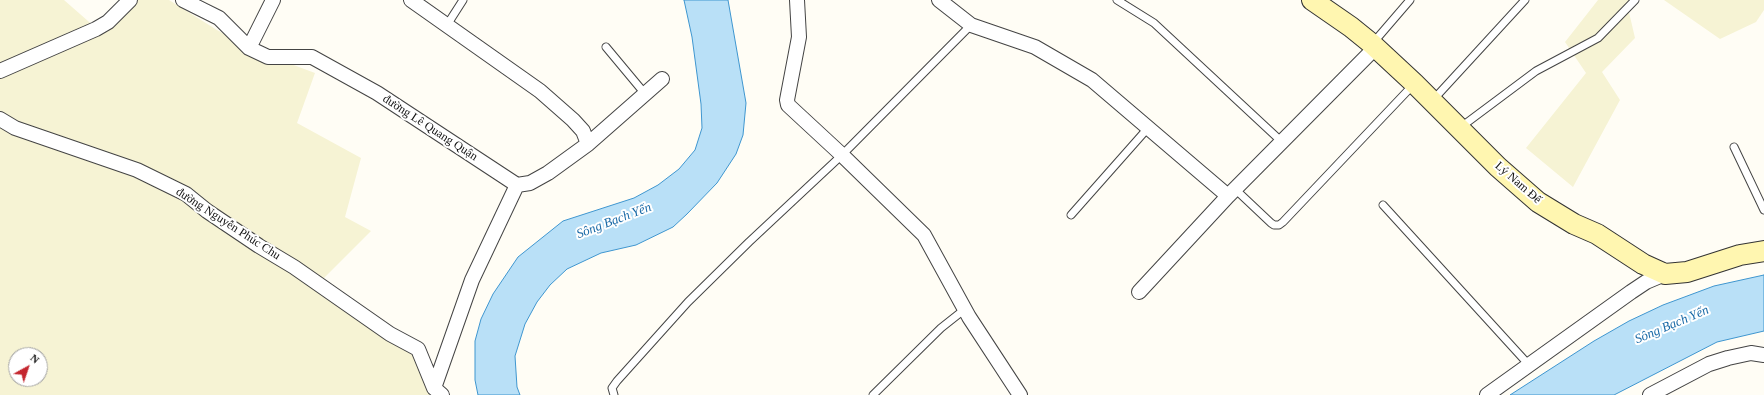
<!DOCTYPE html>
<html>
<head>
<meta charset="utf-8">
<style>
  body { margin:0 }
  #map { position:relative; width:1764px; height:395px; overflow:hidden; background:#fffdf5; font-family:Georgia,serif }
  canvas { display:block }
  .north { position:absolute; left:8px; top:347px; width:40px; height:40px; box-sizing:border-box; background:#fff; border:1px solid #a0a0a0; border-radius:50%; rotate:40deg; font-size:11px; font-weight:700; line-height:16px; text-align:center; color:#111 }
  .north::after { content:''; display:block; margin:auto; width:14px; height:18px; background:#c4262e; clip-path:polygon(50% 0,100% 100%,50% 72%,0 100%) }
</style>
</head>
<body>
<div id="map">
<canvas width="1764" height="395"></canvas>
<div class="north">N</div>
</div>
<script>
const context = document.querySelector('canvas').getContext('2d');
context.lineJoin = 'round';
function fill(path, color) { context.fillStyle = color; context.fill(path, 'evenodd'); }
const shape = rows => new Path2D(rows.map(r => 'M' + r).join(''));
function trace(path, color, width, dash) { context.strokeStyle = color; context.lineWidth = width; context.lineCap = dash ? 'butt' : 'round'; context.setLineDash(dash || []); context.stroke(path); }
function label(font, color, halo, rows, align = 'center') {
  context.font = font + ' Georgia,serif'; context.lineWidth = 4; context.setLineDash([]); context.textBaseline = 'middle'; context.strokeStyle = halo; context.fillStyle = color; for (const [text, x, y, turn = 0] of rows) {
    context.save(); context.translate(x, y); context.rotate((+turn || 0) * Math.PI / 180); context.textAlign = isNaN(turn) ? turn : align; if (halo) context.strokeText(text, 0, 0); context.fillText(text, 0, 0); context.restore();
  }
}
const farmland = shape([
  [0,0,64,0,96,28,137,0,169,0,217,30,256,51,315,73,297,123,361,158,345,217,371,231,318,284,418,349,442,395,0,395],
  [16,355,40,355,40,379,16,379],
  [1598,0,1635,0,1628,8,1635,38,1602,72,1620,100,1573,187,1526,148,1586,73,1565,42],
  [1664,0,1764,0,1764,10,1756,22,1720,39]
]);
const water = shape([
  [684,0,728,0,746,103,743,135,736,154,717,183,687,214,673,227,636,245,601,253,567,269,550,285,537,302,525,324,515,356,517,387,520,395,478,395,475,380,475,341,481,319,493,294,518,257,563,221,634,198,658,185,679,169,695,150,702,128,701,104,692,37,684,0],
  [1764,275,1764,331,1717,342,1614,395,1510,395,1594,341,1629,321,1663,305,1714,286,1764,275]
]);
const lane = shape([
  [1117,0,1154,23,1282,142],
  [447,25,463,0],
  [1373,43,1410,0],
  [606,47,646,95],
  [1433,100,1525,0],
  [1461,127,1536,71,1598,38,1635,0],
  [1734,147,1764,210],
  [1235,189,1271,223,1274,225,1279,225,1283,222,1414,84],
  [1383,205,1529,365],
  [1071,215,1148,128],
  [614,395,612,388,617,381,688,302,749,242,842,155,971,25],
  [873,395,941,328,965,309]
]);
const street = shape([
  [183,0,219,18,249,48,268,57,312,57,377,93,517,185,530,183,548,173,588,144,662,79],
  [411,0,540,91,573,120,583,131,588,144],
  [797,0,799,37,787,100,788,105,842,155,924,235,969,317,1020,395],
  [939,0,971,25,1035,47,1092,80,1228,196],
  [249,48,273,0],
  [0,71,96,29,108,22,130,0],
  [0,119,15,128,137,170,186,194,207,211,259,246,294,267,390,334,418,349,434,388,442,395],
  [1139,292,1228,196,1375,48],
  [434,388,472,280,517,185],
  [1487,395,1631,292,1646,282,1665,274],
  [1650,395,1709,364,1728,358,1751,353,1764,355]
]);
const secondary = shape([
  [1312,0,1351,27,1372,44,1414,83,1498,167,1538,202,1574,224,1597,234,1643,264,1665,274,1687,272,1740,255,1764,251]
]);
const streetNames = [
  ["đường Lê Quang Quận",430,128,33],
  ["Lý Nam Đế",1518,183,41],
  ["đường Nguyễn Phúc Chu",228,224,33]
];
const waterNames = [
  ["Sông Bạch Yến",614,221,-21],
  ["Sông Bạch Yến",1672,325,-23]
];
fill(farmland, '#f6f3d4');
fill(water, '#b9e0f7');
trace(water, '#3f96cf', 1);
trace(lane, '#444', 9);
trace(street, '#444', 16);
trace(secondary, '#333', 22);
trace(lane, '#fff', 7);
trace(street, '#fff', 14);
trace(secondary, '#fff6b0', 20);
label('12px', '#111', '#fff', streetNames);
label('italic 13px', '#1768a6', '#fff', waterNames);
</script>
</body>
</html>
